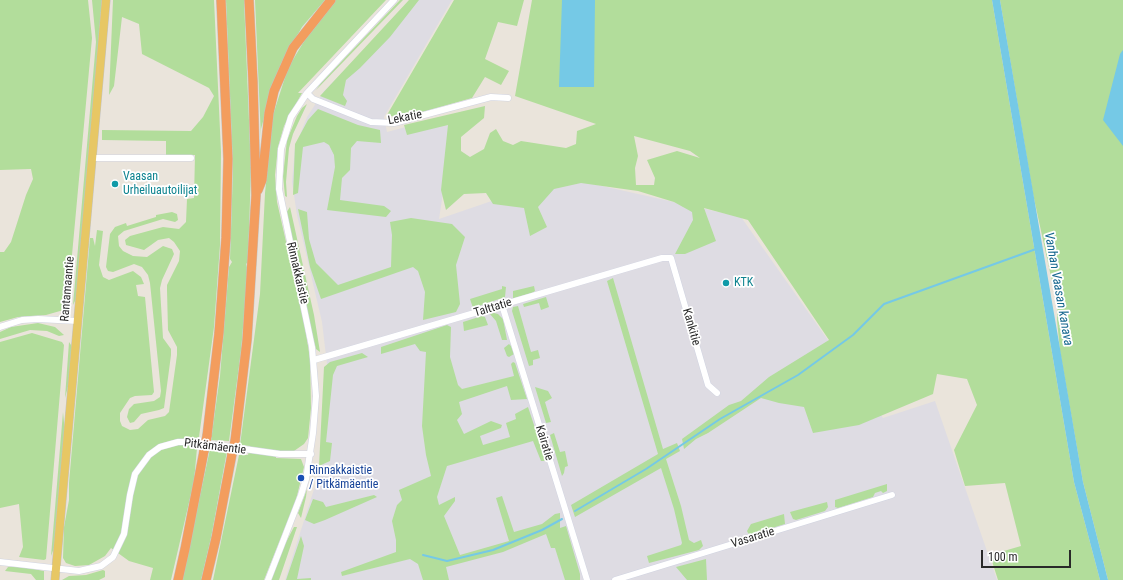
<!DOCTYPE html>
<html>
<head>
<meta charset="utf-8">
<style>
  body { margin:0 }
  #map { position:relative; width:1123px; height:580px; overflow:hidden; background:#eae4db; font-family:"Roboto Condensed",sans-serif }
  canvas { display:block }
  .scale { position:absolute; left:981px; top:550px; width:90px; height:18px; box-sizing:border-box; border:2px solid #292929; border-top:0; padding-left:5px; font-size:12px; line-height:14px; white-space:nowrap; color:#292929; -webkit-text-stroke:3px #fff; paint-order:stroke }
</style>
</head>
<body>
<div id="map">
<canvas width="1123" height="580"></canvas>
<div class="scale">100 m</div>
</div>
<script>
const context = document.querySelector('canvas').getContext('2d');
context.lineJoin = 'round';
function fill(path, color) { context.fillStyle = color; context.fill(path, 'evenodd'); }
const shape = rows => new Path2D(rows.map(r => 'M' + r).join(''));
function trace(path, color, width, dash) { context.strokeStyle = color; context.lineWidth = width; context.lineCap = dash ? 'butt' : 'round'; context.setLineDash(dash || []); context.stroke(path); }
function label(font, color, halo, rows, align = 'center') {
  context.font = font + ' "Roboto Condensed",sans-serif'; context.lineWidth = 3.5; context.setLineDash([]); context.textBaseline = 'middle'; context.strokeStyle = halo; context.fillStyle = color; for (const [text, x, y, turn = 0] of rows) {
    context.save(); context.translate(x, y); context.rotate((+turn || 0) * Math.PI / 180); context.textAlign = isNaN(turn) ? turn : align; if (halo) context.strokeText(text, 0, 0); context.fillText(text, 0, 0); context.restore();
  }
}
const industrial = shape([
  [414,0,452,0,384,117,387,132,455,114,439,219,562,177,741,217,883,418,935,401,997,580,285,580,324,458,329,381,322,322,297,215,292,182,295,147,307,117,324,91]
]);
const green = shape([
  [0,0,88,0,92,38,67,309,46,315,18,317,0,322,0,252,4,252,11,242,26,195,33,179,31,169,0,170],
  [92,0,102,0,77,297,73,305,96,42],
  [113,0,214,0,221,152,220,245,214,327,199,437,191,439,189,447,197,448,194,481,171,580,150,580,153,568,129,561,111,548,105,556,89,565,75,566,66,563,63,558,64,527,69,500,69,483,90,238,93,238,95,246,97,230,103,231,99,265,103,277,109,280,133,271,141,277,144,284,136,285,138,296,145,297,154,392,152,395,135,396,130,398,120,413,120,421,122,426,130,430,138,429,148,420,165,416,169,412,177,355,177,347,168,330,167,290,167,285,179,261,180,251,174,242,169,238,158,240,144,250,126,245,125,240,130,236,163,227,179,229,186,222,187,199,194,198,195,155,166,155,166,141,102,140,102,130,191,131,203,117,214,96,209,88,142,54,139,24,122,17,114,86,109,95],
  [226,0,244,0,251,169,248,262,246,264,248,271,241,351,229,441,211,440,220,376,229,267,232,262,230,259,233,169],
  [255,0,325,0,302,27,281,64,272,89,261,129,261,138],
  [336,0,386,0,298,93,302,93,284,126,278,147,275,175,277,202,304,321,310,358,311,408,308,438,304,444,294,451,276,451,276,458,301,459,304,467,296,500,264,580,213,580,239,455,248,455,250,446,240,445,260,294,265,193,273,115,288,68,306,38],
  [400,0,403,0,316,90,321,83],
  [409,0,419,0,390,37,360,68,346,80,343,95,347,101,345,106,320,96],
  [454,0,524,0,517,26,498,22,485,59,509,71,501,85,485,77,472,98,401,118,387,115],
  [532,0,992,0,1074,482,1100,580,998,580,990,555,1021,546,1005,483,965,486,954,450,977,405,967,379,937,374,933,394,859,425,813,433,804,407,779,403,761,398,708,433,696,439,684,449,682,439,729,405,741,401,769,377,829,340,748,220,704,208,716,241,685,254,675,254,693,220,692,212,674,202,638,191,581,183,554,189,538,207,547,227,530,236,524,208,493,204,486,193,464,194,446,210,441,190,448,125,407,135,404,125,485,106,484,118,461,137,461,151,470,157,484,149,490,133,496,129,503,141,513,145,521,141,566,148,576,144,577,131,596,124,515,96],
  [634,136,690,151,700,158,677,151,647,160,655,178,654,185,636,185,635,168,638,156],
  [1000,0,1123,0,1123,580,1108,580,1083,482,1060,351,1057,320,1058,297,1053,286,1033,194],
  [307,104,293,134,289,148,286,182,287,197,285,196,283,176,287,140,297,116,302,108],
  [318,109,358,125,380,130,381,143,357,141,351,148,350,170,342,178,340,200,384,206,391,211,386,217,327,210,335,167,334,155,329,145,324,142,303,147,298,193,293,195,295,144,308,120],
  [290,207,314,315,320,352,316,349,313,339,286,213],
  [298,209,307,212,309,239,316,263,338,285,391,267,392,235,390,222,411,218,452,224,465,237,456,265,460,304,456,312,423,320,425,292,418,271,413,267,321,299,310,267],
  [172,212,177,214,178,220,175,222,163,219,124,231,118,236,119,246,123,251,133,256,147,257,163,246,172,249,174,254,162,280,160,288,163,338,171,349,171,355,164,408,159,410,141,414,134,422,130,423,127,417,129,409,134,404,154,401,160,397,161,391,150,283,148,275,142,267,134,264,113,272,108,271,106,267,110,234,115,227,126,223,127,226,156,217,156,215],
  [613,278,663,449,677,443,680,451,666,459,681,506,689,540,694,543,701,540,703,546,699,550,649,563,647,556,681,545,682,543,674,509,661,468,575,517,571,505,658,454,607,281],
  [502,286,506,287,505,297,473,308,470,299,502,289],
  [534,286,535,291,532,293,513,299,513,291],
  [546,297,549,307,541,310,539,303,524,307,523,304],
  [518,306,531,352,538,350,540,358,533,360,533,365,529,366,512,311,513,307],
  [494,313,498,314,503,319,507,340,502,340,496,321,490,314],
  [482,316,485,317,488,325,464,331,463,322],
  [38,323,55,327,64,335,59,336,47,331,30,330,0,339,0,332,11,327],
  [447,325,451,327,450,357,458,385,462,389,514,376,511,364,513,362,515,363,527,399,511,400,507,386,459,402,462,414,457,420,464,434,491,421,502,425,501,428,480,436,483,445,510,437,506,423,516,419,515,414,528,407,546,461,541,461,533,441,447,466,437,497,439,505,455,497,455,501,444,516,460,555,509,541,496,498,502,496,514,532,542,524,555,514,560,513,560,528,566,526,580,574,580,580,565,580,555,548,551,548,546,534,503,552,446,567,449,580,423,580,418,564,410,559,342,576,341,572,396,552,396,540,392,521,397,505,402,500,399,490,431,476,426,455,422,426,426,352,420,351,415,344,381,354,381,347],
  [32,333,62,342,64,345,46,559,44,560,19,557,23,547,19,504,0,508,0,342],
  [69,342,71,345,71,362,69,383,65,398],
  [509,344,511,346,514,354,509,357,507,356,504,348],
  [362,353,368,357,337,366,333,375,326,442,332,443,330,461,319,466,324,367,330,362],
  [535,387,548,391,552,398,545,402,551,422,546,423],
  [63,412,65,433,54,548,51,556],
  [554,433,560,452,565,451,568,466,565,467,564,473,562,476,550,435],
  [210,449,227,451,211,538,201,580,182,580],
  [887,484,887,491,883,493,881,491,875,493,873,497,838,508,835,507,835,500],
  [307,489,306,497,301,518,298,513],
  [374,495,377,497,325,520,314,524,305,520,313,499,323,502,326,507],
  [827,502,828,507,825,511,796,520,793,519,790,512],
  [784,514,785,524,750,535,748,533,747,531,751,524],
  [294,527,297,527,279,580,271,580,285,544],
  [301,536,304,546,297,579,311,578,311,580,286,580],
  [706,559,707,580,687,580,676,567],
  [17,566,44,571,44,580,36,580,31,574,5,571,8,567],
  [103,570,105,571,105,577,99,580,62,580,69,576,86,575]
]);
const water = shape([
  [562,0,595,0,594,87,559,87],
  [992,0,1000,0,1083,482,1108,580,1100,580,1074,482],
  [1123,50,1123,146,1103,120,1120,54]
]);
const stream = shape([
  [575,511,646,469,720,419,798,375,853,335,884,304,1036,249],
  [423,555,447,561,493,550,542,530,562,519]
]);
const minor = shape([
  [307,93,313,99,371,122,394,123,491,97,508,98],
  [92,158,191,158],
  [502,305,587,580],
  [0,327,22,320,38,319,78,321],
  [314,360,662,258,671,258,708,385,717,393],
  [0,562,79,571,101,566,113,557,124,534,130,495,135,474,149,455,160,447,178,442,194,442,280,454,311,454],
  [268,580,301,495,306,479,313,433,316,396,312,347,279,189,281,149,291,117,307,93,394,0],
  [615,580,892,495]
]);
const major = shape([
  [55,580,106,0]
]);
const highway = shape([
  [258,190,262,180,269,113,274,91,293,48,331,0],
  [207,436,219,333,226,238,228,159,221,0],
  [235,441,247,340,256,195,253,82,249,0],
  [178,580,185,549,204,451],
  [206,580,216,538,232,454]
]);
const highwayBridge = shape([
  [204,451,207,436],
  [232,454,235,441]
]);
const markers = [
  [115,184,4,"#0f9aa8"],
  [726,283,4,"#0f9aa8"],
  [301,478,4,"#1a4fb4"]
];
const streetNames = [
  ["Lekatie",405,118,-11],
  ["Rinnakkaistie",297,273,77],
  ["Rantamaantie",68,289,-85],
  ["Talttatie",493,308,-17],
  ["Kankitie",691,327,74],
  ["Kairatie",544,443,73],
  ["Pitkämäentie",215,447,7],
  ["Vasaratie",753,538,-17]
];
const cultureNames = [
  ["Vaasan",123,177],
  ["Urheiluautoilijat",123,191],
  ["KTK",734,283]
];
const transitNames = [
  ["Rinnakkaistie",309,471],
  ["/ Pitkämäentie",309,485]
];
const waterNames = [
  ["Vanhan Vaasan kanava",1058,289,80]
];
fill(industrial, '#dedce3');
fill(green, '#b2dd9b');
fill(water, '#75c9e6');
trace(stream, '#75c9e6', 2);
trace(minor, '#d1d4e1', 7);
trace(major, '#c3c3c3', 9);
trace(highway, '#c3c3c3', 10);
trace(minor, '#fff', 6);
trace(major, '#e7c764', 8);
trace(highway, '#f39d5e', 9);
trace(highwayBridge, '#c3c3c3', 10, []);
trace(highwayBridge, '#f39d5e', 9);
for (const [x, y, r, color] of markers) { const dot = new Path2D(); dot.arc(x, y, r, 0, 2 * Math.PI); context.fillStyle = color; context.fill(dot); trace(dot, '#fff', 1.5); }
label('12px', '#292929', '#fff', streetNames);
label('12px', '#0d838f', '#fff', cultureNames, 'left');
label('12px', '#164399', '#fff', transitNames, 'left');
label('italic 13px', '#16678f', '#fff', waterNames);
</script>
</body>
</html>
